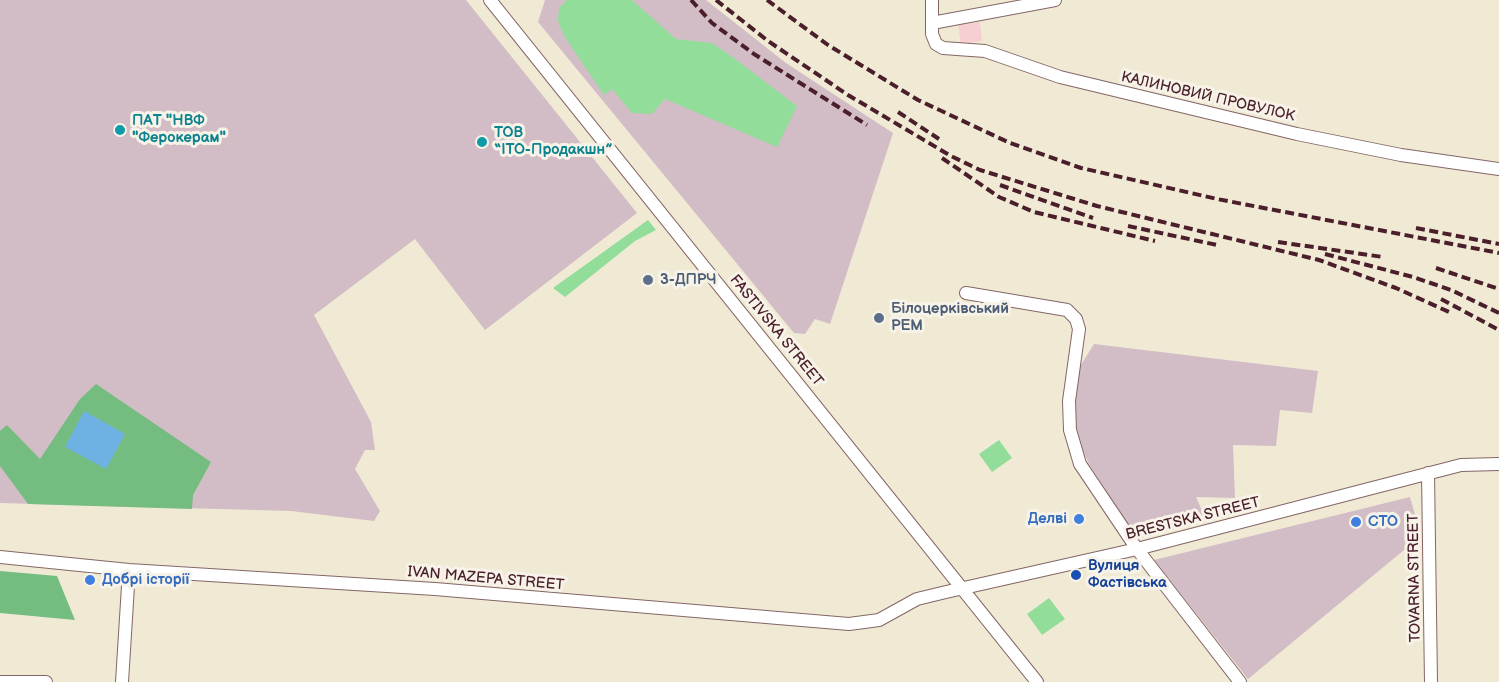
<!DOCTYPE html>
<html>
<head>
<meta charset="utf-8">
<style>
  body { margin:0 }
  canvas { display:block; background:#f0ead4 }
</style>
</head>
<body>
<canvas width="1499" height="682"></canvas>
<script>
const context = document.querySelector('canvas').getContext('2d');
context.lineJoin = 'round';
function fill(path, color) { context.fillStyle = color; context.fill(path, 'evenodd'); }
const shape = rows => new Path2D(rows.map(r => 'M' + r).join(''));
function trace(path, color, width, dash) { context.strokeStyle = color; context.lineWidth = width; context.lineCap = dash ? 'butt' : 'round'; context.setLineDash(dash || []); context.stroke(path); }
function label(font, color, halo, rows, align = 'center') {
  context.font = font + ' "Balsamiq Sans",sans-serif'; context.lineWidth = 6; context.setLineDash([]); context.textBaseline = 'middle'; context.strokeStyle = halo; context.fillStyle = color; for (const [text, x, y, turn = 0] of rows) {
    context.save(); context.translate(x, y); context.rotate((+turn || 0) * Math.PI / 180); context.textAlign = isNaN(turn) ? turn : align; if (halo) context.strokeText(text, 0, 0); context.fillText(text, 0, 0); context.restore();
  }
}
const built = shape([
  [980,22,982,41,961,44,958,25]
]);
const industrial = shape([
  [0,0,466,0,637,213,485,330,415,239,314,315,371,422,375,450,365,450,355,469,380,511,374,521,291,511,0,503],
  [545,0,706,0,786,63,893,133,830,324,815,319,805,334,794,333,538,22],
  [1094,344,1318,371,1312,413,1280,410,1276,446,1233,445,1235,498,1196,497,1206,520,1137,538,1089,464,1076,436,1075,402,1079,368],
  [1410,497,1421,536,1248,679,1154,560]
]);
const green = shape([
  [567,0,632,0,676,39,712,43,734,58,797,106,777,147,665,99,652,114,632,113,612,89,604,95,564,36,558,21,559,8],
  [648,220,656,230,635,241,565,297,553,288],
  [999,440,1012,458,992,472,979,454],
  [1049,598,1065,619,1042,635,1027,614]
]);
const forest = shape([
  [96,384,211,462,193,495,192,509,28,504,0,466,0,431,7,425,40,459,80,399],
  [0,571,57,576,75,620,0,613]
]);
const water = shape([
  [84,411,125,434,106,469,65,447]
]);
const minor = shape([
  [490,0,1037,682],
  [932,0,932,34,936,44,943,48,985,51,1060,77,1297,134,1401,155,1499,169],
  [932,23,1055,0],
  [966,293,1067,310,1076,319,1079,329,1069,401,1070,430,1080,464,1137,549,1240,682],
  [1428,473,1431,682],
  [0,557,129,570,435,589,849,624,879,620,917,599,946,592,1137,549,1461,465,1499,464],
  [0,682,46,682],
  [122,682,129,570]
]);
const rail = shape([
  [691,0,712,23,754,54,867,125],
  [716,0,768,41,848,95,951,156,980,170,1097,206,1319,260,1396,288,1449,312],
  [767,0,828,45,918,100,1010,143,1081,168,1217,199,1499,253],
  [898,112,939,139],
  [942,158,999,197,1034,212,1155,241],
  [1000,185,1093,218],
  [1128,226,1217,245],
  [1416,228,1499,244],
  [1278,242,1383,257],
  [1325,254,1413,277,1451,290,1499,313],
  [1436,268,1499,289],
  [1441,299,1499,330]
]);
const markers = [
  [120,130,6,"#0f9aa8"],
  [482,142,6,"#0f9aa8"],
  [648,280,6,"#5c6f8a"],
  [879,318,6,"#5c6f8a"],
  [1079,519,6,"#3f7fe0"],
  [1356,522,6,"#3f7fe0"],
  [1076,575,6,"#1a4fb4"],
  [90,580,6,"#3f7fe0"]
];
const streetNames = [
  ["КАЛИНОВИЙ ПРОВУЛОК",1208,97,13],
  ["FASTIVSKA STREET",776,331,51],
  ["BRESTSKA STREET",1193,519,-14],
  ["TOVARNA STREET",1415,578,-91],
  ["IVAN MAZEPA STREET",486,579,5]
];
const cultureNames = [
  ["ПАТ \"НВФ",132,121],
  ["\"Ферокерам\"",132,138],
  ["ТОВ",494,133],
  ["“ІТО-Продакшн”",494,150]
];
const serviceNames = [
  ["3-ДПРЧ",660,280],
  ["Білоцерківський",891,309],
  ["РЕМ",891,326]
];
const shopNames = [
  ["Делві",1067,519,"right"],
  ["СТО",1368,522],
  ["Добрі історії",102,580]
];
const transitNames = [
  ["Вулиця",1088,566],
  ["Фастівська",1088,583]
];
fill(built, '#f7cfd2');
fill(industrial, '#d2bdc6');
fill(green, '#92dd99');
fill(forest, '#75bc81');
fill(water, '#6eb2e3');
trace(minor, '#846666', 14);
trace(minor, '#fff', 12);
trace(rail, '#4a1f2b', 4, [9, 4.5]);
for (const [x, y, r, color] of markers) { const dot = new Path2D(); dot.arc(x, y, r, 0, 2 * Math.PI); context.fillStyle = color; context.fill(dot); trace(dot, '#f7f3e8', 2); }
label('15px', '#4a1f2b', '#f7f3e8', streetNames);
label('bold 15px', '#0d838f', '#f7f3e8', cultureNames, 'left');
label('bold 15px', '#4e5e75', '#f7f3e8', serviceNames, 'left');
label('bold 15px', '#366cbe', '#f7f3e8', shopNames, 'left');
label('bold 15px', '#164399', '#f7f3e8', transitNames, 'left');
</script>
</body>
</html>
